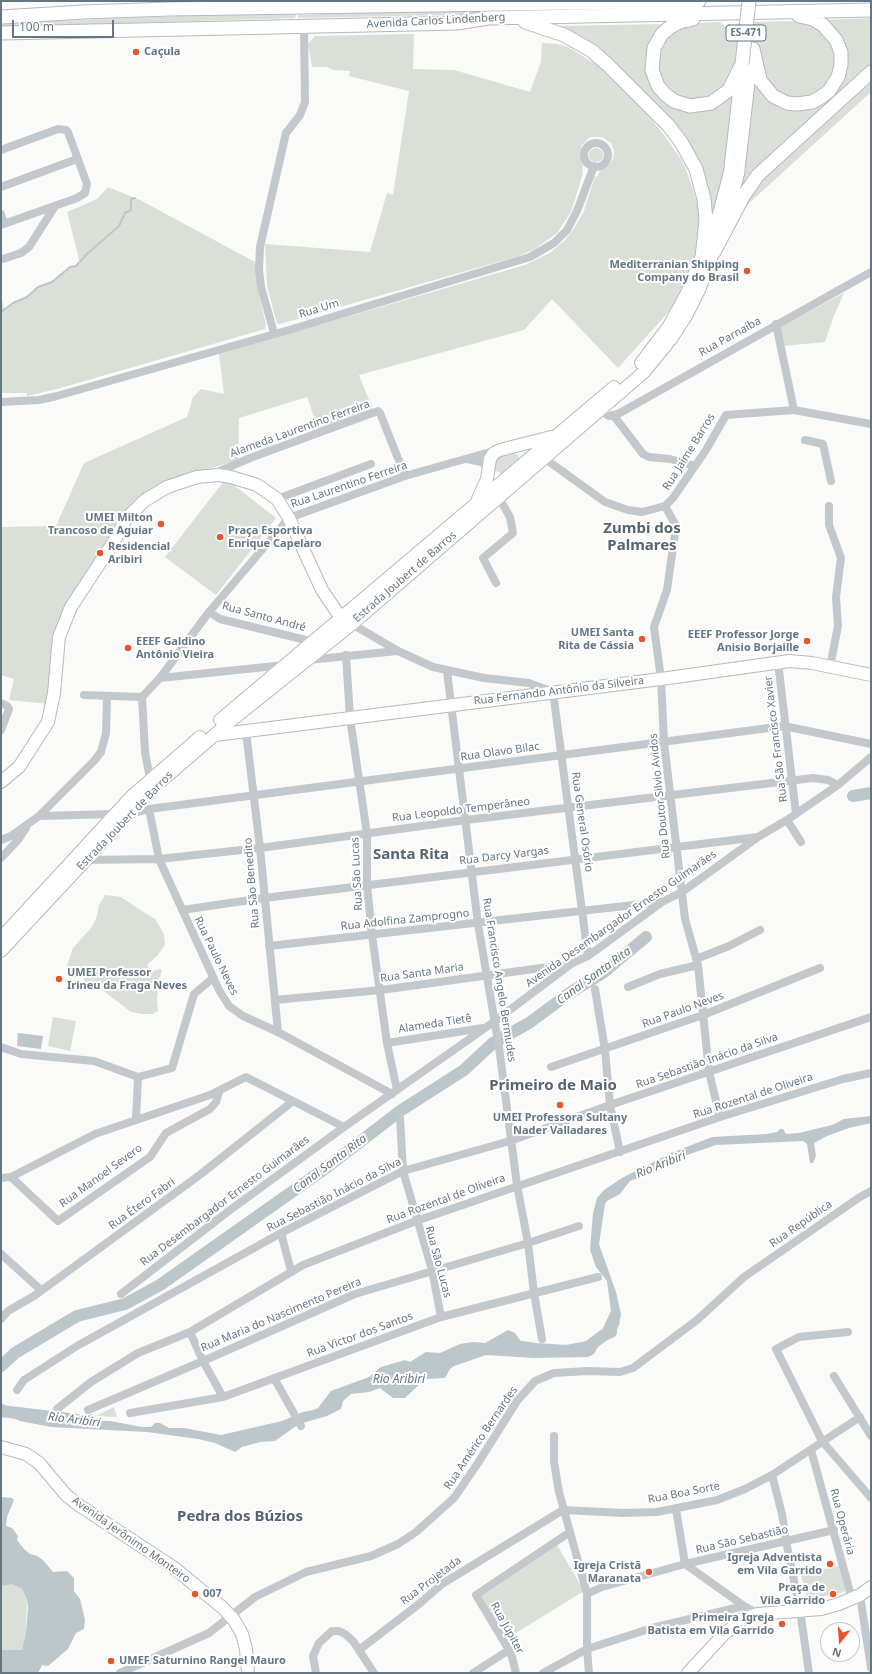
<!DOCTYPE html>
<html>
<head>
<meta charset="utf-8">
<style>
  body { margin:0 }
  #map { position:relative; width:872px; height:1674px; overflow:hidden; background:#fafaf8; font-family:"Noto Sans",sans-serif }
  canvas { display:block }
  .frame { position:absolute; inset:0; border:2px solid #657683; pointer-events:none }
  .north { position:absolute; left:820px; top:1622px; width:40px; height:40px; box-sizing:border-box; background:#fff; border:1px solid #c1c8cd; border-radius:50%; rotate:197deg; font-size:11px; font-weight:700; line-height:16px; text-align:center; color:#657683 }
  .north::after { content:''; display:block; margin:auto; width:14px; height:18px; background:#e4572e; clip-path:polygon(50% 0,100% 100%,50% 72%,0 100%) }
  .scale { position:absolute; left:12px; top:20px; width:102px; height:18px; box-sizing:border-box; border:2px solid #657683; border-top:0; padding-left:5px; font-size:12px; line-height:14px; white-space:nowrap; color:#657683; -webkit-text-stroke:3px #fff; paint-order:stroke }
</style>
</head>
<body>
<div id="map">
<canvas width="872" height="1674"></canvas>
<div class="frame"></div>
<div class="north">N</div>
<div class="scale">100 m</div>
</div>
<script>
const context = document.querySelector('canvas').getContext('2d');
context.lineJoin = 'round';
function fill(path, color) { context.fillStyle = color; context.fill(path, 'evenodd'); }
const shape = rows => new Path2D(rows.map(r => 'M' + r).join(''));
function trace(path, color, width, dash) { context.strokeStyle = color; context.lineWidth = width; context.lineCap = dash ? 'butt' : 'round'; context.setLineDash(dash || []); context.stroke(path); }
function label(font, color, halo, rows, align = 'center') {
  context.font = font + ' "Noto Sans",sans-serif'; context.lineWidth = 4; context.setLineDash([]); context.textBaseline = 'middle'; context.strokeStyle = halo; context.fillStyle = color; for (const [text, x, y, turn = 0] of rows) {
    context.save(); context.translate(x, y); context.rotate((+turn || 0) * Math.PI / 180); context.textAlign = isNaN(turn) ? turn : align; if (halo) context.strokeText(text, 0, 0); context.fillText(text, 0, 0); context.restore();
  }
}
const green = shape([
  [871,3,871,5,551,13,298,18,298,15,313,15,313,11,518,11],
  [311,11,296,13,295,18,1,27,1,23],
  [871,18,871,67,754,174,738,196,745,160,726,158,721,188,711,218,706,187,700,168,691,150,680,133,604,56,582,39,556,26,666,24,651,45,648,57,648,69,651,80,657,91,666,99,682,107,683,101,668,92,660,82,655,64,656,52,661,41,669,32,680,26,692,23,720,22,727,28,727,31,733,32,734,28,740,22,800,21,813,23,824,30,835,46,838,58,835,77,841,80,845,63,843,45,837,34,824,20],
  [414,34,413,69,454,70,530,92,541,62,542,43,557,44,568,47,597,65,644,110,665,136,684,164,699,207,697,252,685,283,673,307,618,368,552,299,524,330,359,375,373,410,319,431,307,397,239,418,238,460,179,478,145,495,65,610,55,631,49,704,9,700,14,679,1,675,1,527,56,526,84,463,187,417,193,397,201,389,224,394,219,354,525,265,550,253,564,241,575,227,584,211,595,176,597,177,600,171,609,165,613,159,614,151,611,143,602,137,590,137,582,145,580,153,583,166,582,172,583,173,571,212,557,233,535,249,519,256,280,324,277,324,267,286,265,244,370,252,387,193,393,195,409,91,349,76,350,71,334,70,327,67,312,67,308,44,315,36],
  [871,82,871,92,747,205,730,237,742,209,768,173],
  '589 155a7 7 0 1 1 14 0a7 7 0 1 1-14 0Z',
  [108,187,140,200,255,262,258,290,266,325,265,329,57,389,27,396,27,393,1,393,1,295,4,309,27,297,38,287,52,282,70,267,76,266,80,263,67,212,97,199],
  [844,293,833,318,825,342,783,346,780,327],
  [512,452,518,455,520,460,503,474,496,471,494,467,496,457],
  [224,481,231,483,276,518,216,595,165,557],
  [105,895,121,897,139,909,155,919,164,934,165,945,157,956,149,963,147,966,152,971,161,969,162,971,159,979,157,999,158,1011,153,1014,142,1014,131,1012,101,989,94,986,86,987,84,979,81,975,66,969,73,948,92,927,97,916,99,905],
  [53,1017,76,1021,70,1051,48,1046],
  [114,1407,117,1417,96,1416],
  [557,1545,584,1591,506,1639,480,1597],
  [841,1565,848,1590,834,1595,807,1598,801,1575],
  [4,1584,12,1584,22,1589,27,1599,26,1633,22,1650,1,1650,1,1586]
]);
const water = shape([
  [18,1033,43,1036,41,1049,17,1046],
  [871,1116,871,1123,849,1128,827,1136,814,1143,816,1156,813,1163,810,1163,807,1144,803,1141,716,1145,687,1155,666,1168,630,1181,620,1194,607,1201,605,1204,599,1244,616,1292,621,1314,619,1325,616,1332,599,1345,594,1354,588,1357,533,1358,486,1355,454,1366,450,1369,445,1378,425,1379,405,1398,393,1398,380,1388,369,1392,351,1394,343,1401,341,1409,327,1416,299,1424,275,1441,260,1442,242,1447,235,1452,215,1443,198,1439,147,1432,51,1427,20,1421,1,1413,1,1403,16,1411,44,1419,49,1414,57,1419,79,1419,92,1414,97,1421,110,1421,142,1427,151,1427,155,1423,160,1423,169,1428,184,1428,221,1435,282,1421,303,1412,313,1410,318,1408,331,1391,369,1377,381,1367,405,1360,410,1362,426,1352,440,1353,460,1344,473,1342,485,1343,508,1330,515,1333,523,1344,523,1348,528,1351,554,1350,564,1352,587,1350,596,1343,611,1311,607,1281,596,1267,590,1250,593,1213,597,1198,604,1190,622,1178,671,1153,712,1137,767,1134,777,1132,780,1129,783,1129,786,1134,799,1133,832,1125,844,1119],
  [1,1497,12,1498,14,1500,7,1517,6,1526,12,1528,18,1536,17,1540,24,1549,30,1554,37,1556,43,1560,53,1572,67,1571,74,1578,74,1591,80,1599,85,1620,84,1629,76,1633,68,1649,48,1666,42,1665,38,1673,1,1673,1,1650,22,1650,26,1633,28,1608,27,1599,22,1589,12,1584,1,1586]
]);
const stream = shape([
  [1,312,13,303,27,297,38,287,52,282,70,267,76,266,87,254,119,226,125,213,131,210,131,199,135,198]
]);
const river = shape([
  [853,796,871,793],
  [507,1345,536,1349,567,1351,588,1347,604,1335,611,1332],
  [1,1366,15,1353,77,1316,125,1304,160,1285,330,1165,400,1111,464,1070,493,1043,529,1023,571,992,604,972,646,937],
  [1,1411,77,1420]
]);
const street = shape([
  '584 155a12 12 0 1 1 24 0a12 12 0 1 1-24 0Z',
  [1,150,58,129,66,130,68,132,87,184,85,193,77,198,1,225],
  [1,187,77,159],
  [1,214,4,223],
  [3,259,21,253,29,247,55,206],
  [776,324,794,410],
  [274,333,261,287,259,270,260,247,286,133,300,115,305,102,304,26],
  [1,402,39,400,57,396,289,330,530,257,554,243,567,230,577,211,594,166],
  [600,410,609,416,618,414,871,272],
  [614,416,643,454,649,457,670,459,695,466],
  [805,440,823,444,831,481],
  [544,458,605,502,628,510,642,512,665,506,673,498,706,450,726,415,794,410,871,424],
  [467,459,481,462,489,468],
  [213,474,250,458,378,411,380,413,405,476],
  [277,499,371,464],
  [665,506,676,526,667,590,654,627,661,679,664,742,685,919,698,965,709,1072,720,1117],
  [829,506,829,525,841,558,836,597,838,626,830,667],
  [496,583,483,558,513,533,510,517,498,496],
  [209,612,220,619,314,642],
  [352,624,398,651,433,667,484,678,529,683,553,692,588,956],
  [346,655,350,718,367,834,367,885,372,935,387,1043,397,1090],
  [308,660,397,651],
  [778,662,796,814],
  [447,671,478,924,499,1047,517,1185,528,1243,534,1293,542,1339],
  [160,678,285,665],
  [84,695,142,697,160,678,209,612,289,518,405,476,497,450],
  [142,697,145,752,150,779],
  [1,703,7,706,9,709,1,730],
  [246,732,260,848,278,1032],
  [149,809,159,859,219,990,229,1006,243,1016,278,1032,392,1094],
  [131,814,149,809,784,726,871,744],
  [39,816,115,814],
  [787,820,801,842],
  [1,840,11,836,39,816,94,761,101,752,106,733,107,696],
  [1,858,18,840,26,828],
  [85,860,159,859,260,848,466,820,813,778,828,780,838,785],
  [182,910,264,898,758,837],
  [269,946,661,902],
  [696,959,729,946,760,930],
  [628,987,660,974,698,965],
  [595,989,605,1050,610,1105,620,1152],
  [275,1000,381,990,570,964],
  [387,1043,483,1028],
  [1,1047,21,1054,94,1061,138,1077,172,1068,194,994,213,978],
  [551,1067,703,1015,820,968],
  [400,1118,403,1171,432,1270,441,1317],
  [136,1119,138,1077],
  [11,1177,58,1221,150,1157,166,1133,210,1109,216,1102,219,1092],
  [1,1178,11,1177,95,1134,210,1095,246,1077,344,1127],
  [281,1233,291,1271],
  [1,1254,41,1290],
  [121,1294,230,1210,344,1127,495,1021,571,964,588,956,662,902,682,892,758,837,787,820,838,785,871,757],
  [1,1319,8,1311,34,1296,201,1174,293,1101],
  [190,1332,203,1361,223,1397],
  [848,1332,799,1337,776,1349,822,1441,871,1498],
  [834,1376,871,1436],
  [274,1378,301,1426],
  [17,1390,24,1380,77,1346,281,1233,403,1171,510,1141,610,1105,871,1017],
  [57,1409,91,1382,138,1353,190,1332,303,1265,416,1221,720,1117,843,1079,871,1073],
  [88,1410,203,1361,355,1294,528,1243,579,1226],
  [130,1413,223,1397,441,1317,598,1277],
  [554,1436,554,1462,559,1492,587,1594,587,1649,589,1673],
  [811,1450,852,1599],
  [772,1475,782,1514,786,1541,800,1610,809,1673],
  [676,1509,685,1564,744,1606],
  [563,1510,623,1513,657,1512,717,1500,745,1489,772,1475,860,1417],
  [587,1594,602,1587,685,1564,834,1530],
  [860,1595,871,1668],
  [359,1650,419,1604,442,1584,563,1510],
  [120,1673,209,1633,255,1597,306,1572,371,1556,398,1544,416,1532,454,1498,478,1463,517,1401,535,1381,554,1373,588,1371,620,1372,633,1368,697,1320,744,1277,860,1197,871,1191],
  [316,1673,313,1656,319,1643,332,1631,339,1631,345,1634,353,1641,374,1673],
  [473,1673,509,1650],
  [516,1673,512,1657,509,1650,476,1595,570,1532],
  [543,1673,587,1649,652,1628,744,1606,758,1614]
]);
const secondary = shape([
  [725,223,738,174,752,52],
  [641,363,669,326,686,295,719,214,730,172,742,66],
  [478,499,487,479,490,459,494,453,500,450,551,437],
  [220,720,614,387],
  [215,735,661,679,789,661,812,663,871,675],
  [1,782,19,767,48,722,54,693,59,637,71,607,113,543,126,519,144,501,167,487,197,477,218,475,231,477,257,485,277,499,289,518,322,590,341,618],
  [1,938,132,796,200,737],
  [1,951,152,789,233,719,352,624,644,372,671,339,686,316,699,290,717,242],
  [1,1447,26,1454,39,1463,66,1495,80,1506,173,1567,223,1608,234,1620,242,1634,246,1649,248,1673],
  [688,1673,724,1634,743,1619,758,1614,821,1609,839,1604,860,1595,871,1587]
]);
const primary = shape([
  [1,17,83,12,170,9,699,1],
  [693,19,680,22,670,27,662,34,654,48,652,70,658,86,665,94,674,101,690,106,711,103,729,90,742,64],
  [525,22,564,35,592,51,608,65,668,125,681,142,696,169,704,199,706,220,702,258],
  [1,33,457,23,488,18,871,10],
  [753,49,760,80,773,96,787,103,797,104,812,102,821,97,829,91,838,77,841,65,841,52,836,40,823,25,813,19,799,16],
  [714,252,744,195,758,175,871,72]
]);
const primaryBridge = shape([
  [742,64,749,1]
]);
const markers = [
  [136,52,4,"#e4572e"],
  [747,271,4,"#e4572e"],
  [161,524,4,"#e4572e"],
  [220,537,4,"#e4572e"],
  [100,553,4,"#e4572e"],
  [642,639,4,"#e4572e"],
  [807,641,4,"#e4572e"],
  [128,648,4,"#e4572e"],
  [59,979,4,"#e4572e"],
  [560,1105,4,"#e4572e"],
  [830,1564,4,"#e4572e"],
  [649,1572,4,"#e4572e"],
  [195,1594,4,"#e4572e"],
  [833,1594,4,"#e4572e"],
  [782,1624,4,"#e4572e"],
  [111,1661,4,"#e4572e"]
];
const shields = [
  [746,33,40]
];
const shieldNames = [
  ["ES-471",746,33]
];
const streetNames = [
  ["Avenida Carlos Lindenberg",436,21,-3],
  ["Rua Um",319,309,-17],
  ["Rua Parnaíba",730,337,-29],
  ["Alameda Laurentino Ferreira",300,429,-20],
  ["Rua Jaime Barros",689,452,-58],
  ["Rua Laurentino Ferreira",349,485,-19],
  ["Estrada Joubert de Barros",405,577,-41],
  ["Rua Santo André",264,617,15],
  ["Rua Fernando Antônio da Silveira",559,691,-7],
  ["Rua São Francisco Xavier",776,739,-97],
  ["Rua Olavo Bilac",500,752,-8],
  ["Rua Doutor Silvio Avidos",660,796,-96],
  ["Rua Leopoldo Temperâneo",461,810,-7],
  ["Estrada Joubert de Barros",125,821,-46],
  ["Rua General Osório",582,822,82],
  ["Rua Darcy Vargas",504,856,-7],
  ["Rua São Lucas",357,874,-93],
  ["Rua São Benedito",252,883,-95],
  ["Avenida Desembargador Ernesto Guimarães",621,919,-35],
  ["Rua Adolfina Zamprogno",405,920,-6],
  ["Rua Paulo Neves",216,956,64],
  ["Rua Santa Maria",422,973,-8],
  ["Rua Francisco Angelo Bermudes",499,980,81],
  ["Rua Paulo Neves",683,1010,-20],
  ["Alameda Tietê",435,1024,-9],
  ["Rua Sebastião Inácio da Silva",707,1061,-19],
  ["Rua Rozental de Oliveira",753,1096,-18],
  ["Rua Manoel Severo",101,1176,-36],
  ["Rua Sebastião Inácio da Silva",334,1195,-27],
  ["Rua Rozental de Oliveira",446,1199,-20],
  ["Rua Desembargador Ernesto Guimarães",225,1201,-37],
  ["Rua Étero Fabri",142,1204,-36],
  ["Rua República",801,1224,-35],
  ["Rua São Lucas",438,1262,75],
  ["Rua Maria do Nascimento Pereira",281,1315,-23],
  ["Rua Victor dos Santos",360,1335,-20],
  ["Rua Américo Bernardes",481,1438,-56],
  ["Rua Boa Sorte",684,1493,-11],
  ["Rua Operária",842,1522,75],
  ["Avenida Jerônimo Monteiro",131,1540,35],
  ["Rua São Sebastião",742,1540,-13],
  ["Rua Projetada",431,1581,-37],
  ["Rua Júpiter",507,1628,61]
];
const poiNames = [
  ["Caçula",144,52,"left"],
  ["Mediterranian Shipping",739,265],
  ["Company do Brasil",739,278],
  ["UMEI Milton",153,518],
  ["Trancoso de Aguiar",153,531],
  ["Praça Esportiva",228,531,"left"],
  ["Enrique Capelaro",228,544,"left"],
  ["Residencial",108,547,"left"],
  ["Aribiri",108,560,"left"],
  ["UMEI Santa",634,633],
  ["Rita de Cássia",634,646],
  ["EEEF Professor Jorge",799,635],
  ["Anisio Borjaille",799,648],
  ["EEEF Galdino",136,642,"left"],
  ["Antônio Vieira",136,655,"left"],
  ["UMEI Professor",67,973,"left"],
  ["Irineu da Fraga Neves",67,986,"left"],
  ["UMEI Professora Sultany",560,1118,"center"],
  ["Nader Valladares",560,1131,"center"],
  ["Igreja Adventista",822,1558],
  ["em Vila Garrido",822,1571],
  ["Igreja Cristã",641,1566],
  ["Maranata",641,1579],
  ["Praça de",825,1588],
  ["Vila Garrido",825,1601],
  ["007",203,1594,"left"],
  ["Primeira Igreja",774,1618],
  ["Batista em Vila Garrido",774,1631],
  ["UMEF Saturnino Rangel Mauro",119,1661,"left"]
];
const waterNames = [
  ["Canal Santa Rita",594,976,-36],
  ["Canal Santa Rita",330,1164,-37],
  ["Rio Aribiri",661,1165,-22],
  ["Rio Aribiri",399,1380],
  ["Rio Aribiri",74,1420,7]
];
const districtNames = [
  ["Zumbi dos",642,529],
  ["Palmares",642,546],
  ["Santa Rita",411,855],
  ["Primeiro de Maio",553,1086],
  ["Pedra dos Búzios",240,1517]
];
fill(green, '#dadfd7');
fill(water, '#bbc7cb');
trace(stream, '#bbc7cb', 2);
trace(river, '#bbc7cb', 12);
trace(secondary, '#b3babf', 14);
trace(primary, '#b5babe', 15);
trace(street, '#c3c8cc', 8);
trace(secondary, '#fff', 12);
trace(primary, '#fff', 13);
trace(primaryBridge, '#b5babe', 15, []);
trace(primaryBridge, '#fff', 13);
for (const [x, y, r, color] of markers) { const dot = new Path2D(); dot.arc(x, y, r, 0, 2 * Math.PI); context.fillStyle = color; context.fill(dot); trace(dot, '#fff', 1.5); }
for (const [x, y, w] of shields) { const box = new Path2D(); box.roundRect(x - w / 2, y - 8, w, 16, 3); context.fillStyle = '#fff'; context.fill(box); trace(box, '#657683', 1); }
label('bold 10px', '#657683', null, shieldNames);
label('11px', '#657683', '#fff', streetNames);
label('bold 11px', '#657683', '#fff', poiNames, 'right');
label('italic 12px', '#60757c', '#fff', waterNames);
label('bold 15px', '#57646e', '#fff', districtNames);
</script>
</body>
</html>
